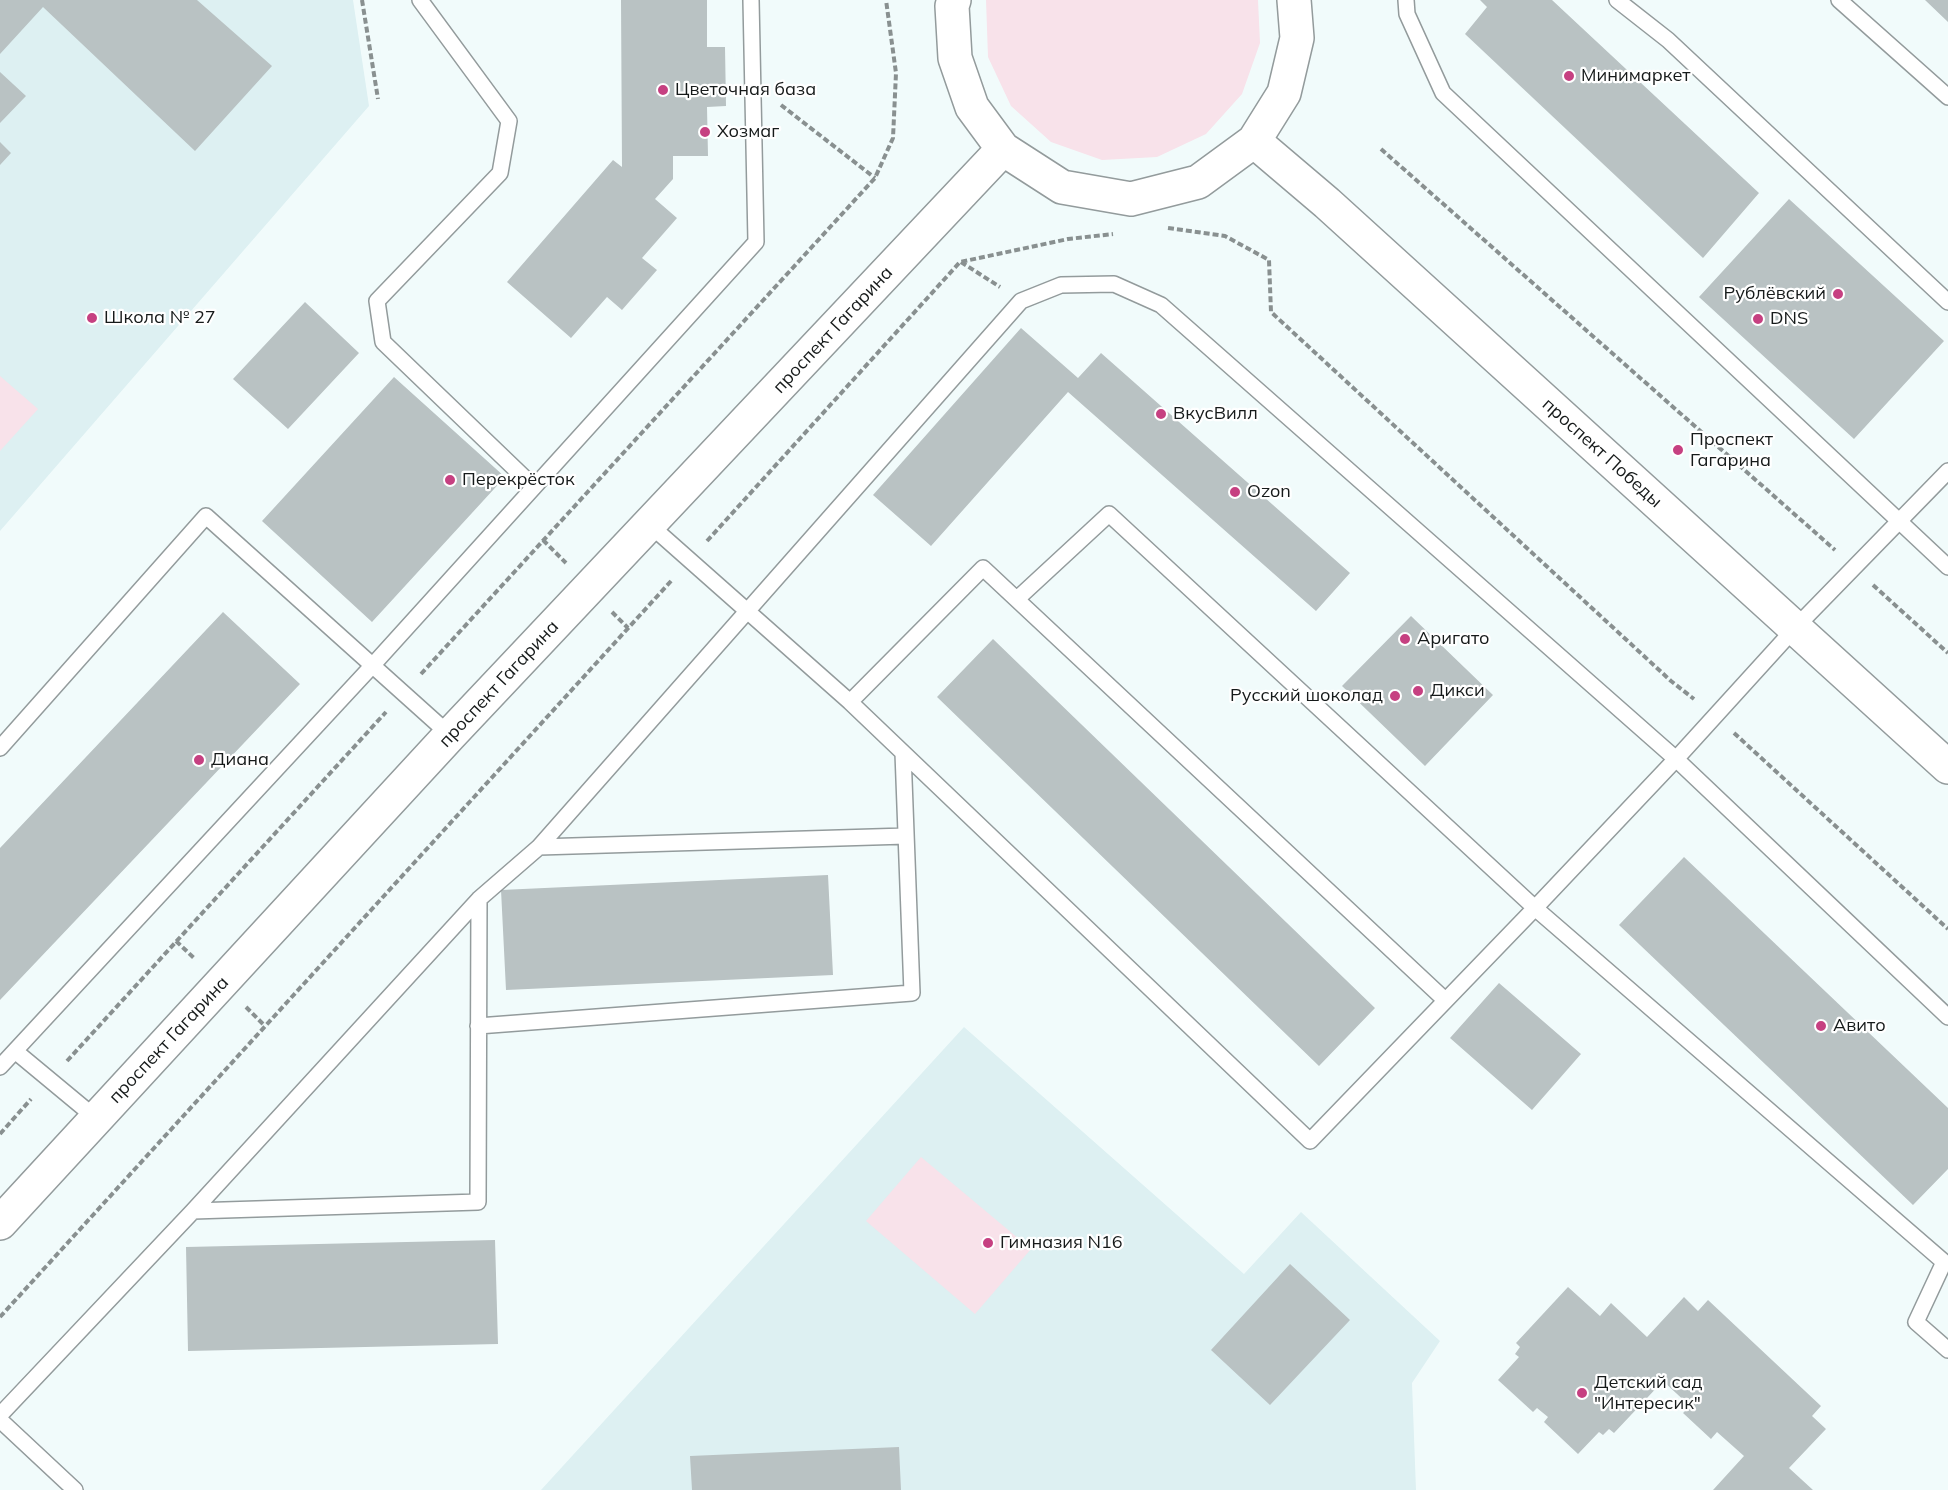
<!DOCTYPE html>
<html>
<head>
<meta charset="utf-8">
<style>
  body { margin:0 }
  canvas { display:block; background:#f1fbfb }
</style>
</head>
<body>
<canvas width="1948" height="1490"></canvas>
<script>
const context = document.querySelector('canvas').getContext('2d');
context.lineJoin = 'round';
function fill(path, color) { context.fillStyle = color; context.fill(path, 'evenodd'); }
const shape = rows => new Path2D(rows.map(r => 'M' + r).join(''));
function trace(path, color, width, dash) { context.strokeStyle = color; context.lineWidth = width; context.lineCap = dash ? 'butt' : 'round'; context.setLineDash(dash || []); context.stroke(path); }
function label(font, color, halo, rows, align = 'center') {
  context.font = font + ' Mulish,sans-serif'; context.lineWidth = 4.5; context.setLineDash([]); context.textBaseline = 'middle'; context.strokeStyle = halo; context.fillStyle = color; for (const [text, x, y, turn = 0] of rows) {
    context.save(); context.translate(x, y); context.rotate((+turn || 0) * Math.PI / 180); context.textAlign = isNaN(turn) ? turn : align; if (halo) context.strokeText(text, 0, 0); context.fillText(text, 0, 0); context.restore();
  }
}
const built = shape([
  [0,0,353,0,369,106,0,531],
  [964,1027,1244,1274,1301,1212,1440,1341,1412,1383,1416,1490,541,1490]
]);
const green = shape([
  [986,0,1258,0,1260,43,1242,94,1206,134,1157,157,1102,160,1051,142,1011,106,988,57],
  [0,376,38,409,0,451],
  [921,1157,1031,1249,975,1314,866,1221]
]);
const building = shape([
  [0,0,197,0,272,66,195,151,43,7,0,54],
  [621,0,707,0,707,47,725,47,726,106,707,107,708,156,673,156,673,179,655,199,677,218,642,258,657,270,622,310,607,297,571,338,507,282,613,160,622,167],
  [1480,0,1552,0,1759,193,1703,258,1465,34,1487,7],
  [1925,0,1948,0,1948,22],
  [0,72,26,96,0,123],
  [0,142,11,153,0,165],
  [1789,199,1944,341,1854,439,1699,297],
  [305,302,359,353,288,429,233,379],
  [1021,328,1078,378,1101,353,1350,573,1316,611,1068,392,931,546,873,495],
  [394,377,505,477,372,622,262,521],
  [223,612,300,684,0,1000,0,848],
  [1411,616,1493,695,1425,766,1342,686],
  [993,639,1375,1008,1319,1066,937,697],
  [1684,857,1948,1108,1948,1169,1913,1205,1619,925],
  [828,875,833,975,506,990,501,890],
  [1499,983,1581,1054,1532,1110,1450,1038],
  [495,1240,498,1344,188,1351,186,1247],
  [1290,1264,1350,1320,1270,1405,1211,1350],
  [1568,1287,1600,1316,1611,1303,1647,1337,1684,1297,1698,1311,1708,1300,1821,1406,1812,1416,1826,1429,1789,1468,1813,1490,1713,1490,1744,1456,1717,1432,1711,1439,1683,1413,1690,1406,1663,1381,1614,1433,1609,1429,1603,1435,1599,1432,1578,1454,1544,1422,1548,1417,1537,1408,1533,1412,1498,1380,1519,1357,1515,1354,1520,1347,1516,1343],
  [899,1447,901,1490,692,1490,690,1456]
]);
const path = shape([
  [362,0,378,99],
  [781,105,875,178],
  [1381,149,1835,550],
  [1168,228,1225,236,1269,260,1271,312,1671,681,1694,699],
  [961,262,1000,287],
  [543,540,566,563],
  [707,541,960,262,1068,239,1113,234],
  [1873,585,1948,653],
  [612,612,628,628],
  [421,674,875,178,893,138,896,73,886,0],
  [1734,733,1948,929],
  [176,941,195,959],
  [246,1007,265,1026],
  [67,1061,386,712],
  [0,1134,31,1099],
  [0,1317,672,580]
]);
const service = shape([
  [420,0,509,121,500,173,377,301,383,342,534,487],
  [1406,0,1407,14,1443,93,1948,567],
  [1617,0,1668,40,1948,302],
  [1839,0,1948,97],
  [650,525,850,702],
  [1017,599,1109,514,1535,908,1676,759,1796,627,1948,471],
  [0,748,206,516,450,735],
  [539,847,906,836],
  [1445,1000,983,568,850,702,1310,1141,1535,908,1944,1262,1916,1322,1948,1350],
  [478,1026,912,993,903,753],
  [15,1051,97,1119],
  [0,1067,372,666,756,242,751,0],
  [193,1211,478,1202,479,899],
  [0,1415,193,1211,479,899,539,847,1021,301,1061,285,1114,284,1161,305,1676,759,1948,1017],
  [0,1420,75,1490]
]);
const tertiary = shape([
  [954,0,952,6,955,58,972,107,1003,149,1062,187,1131,199,1198,182,1254,141,1284,93,1297,38,1294,0],
  [1254,141,1327,203,1948,767],
  [0,1223,450,735,1003,149]
]);
const markers = [
  [1569,76,6,"#c64081"],
  [663,90,6,"#c64081"],
  [705,132,6,"#c64081"],
  [1838,294,6,"#c64081"],
  [92,318,6,"#c64081"],
  [1758,319,6,"#c64081"],
  [1161,414,6,"#c64081"],
  [1678,450,6,"#c64081"],
  [450,480,6,"#c64081"],
  [1235,492,6,"#c64081"],
  [1405,639,6,"#c64081"],
  [1418,691,6,"#c64081"],
  [1395,696,6,"#c64081"],
  [199,760,6,"#c64081"],
  [1821,1026,6,"#c64081"],
  [988,1243,6,"#c64081"],
  [1582,1393,6,"#c64081"]
];
const poiNames = [
  ["Минимаркет",1581,76],
  ["Цветочная база",675,90],
  ["Хозмаг",717,132],
  ["Рублёвский",1826,294,"right"],
  ["Школа № 27",104,318],
  ["DNS",1770,319],
  ["ВкусВилл",1173,414],
  ["Проспект",1690,440],
  ["Гагарина",1690,461],
  ["Перекрёсток",462,480],
  ["Ozon",1247,492],
  ["Аригато",1417,639],
  ["Дикси",1430,691],
  ["Русский шоколад",1383,696,"right"],
  ["Диана",211,760],
  ["Авито",1833,1026],
  ["Гимназия N16",1000,1243],
  ["Детский сад",1594,1383],
  ["\"Интересик\"",1594,1404]
];
const streetNames = [
  ["проспект Гагарина",833,330,-47],
  ["проспект Победы",1602,453,42],
  ["проспект Гагарина",499,684,-47],
  ["проспект Гагарина",169,1040,-47]
];
fill(built, '#ddf0f2');
fill(green, '#f8e2ea');
fill(building, '#b9c2c3');
trace(service, '#939b9c', 18);
trace(tertiary, '#939b9c', 36);
trace(path, '#899090', 4, [6, 3]);
trace(service, '#fff', 15);
trace(tertiary, '#fff', 33);
for (const [x, y, r, color] of markers) { const dot = new Path2D(); dot.arc(x, y, r, 0, 2 * Math.PI); context.fillStyle = color; context.fill(dot); trace(dot, '#fff', 2); }
label('18px', '#161a1a', '#fff', poiNames, 'left');
label('18px', '#161a1a', '#fff', streetNames);
</script>
</body>
</html>
